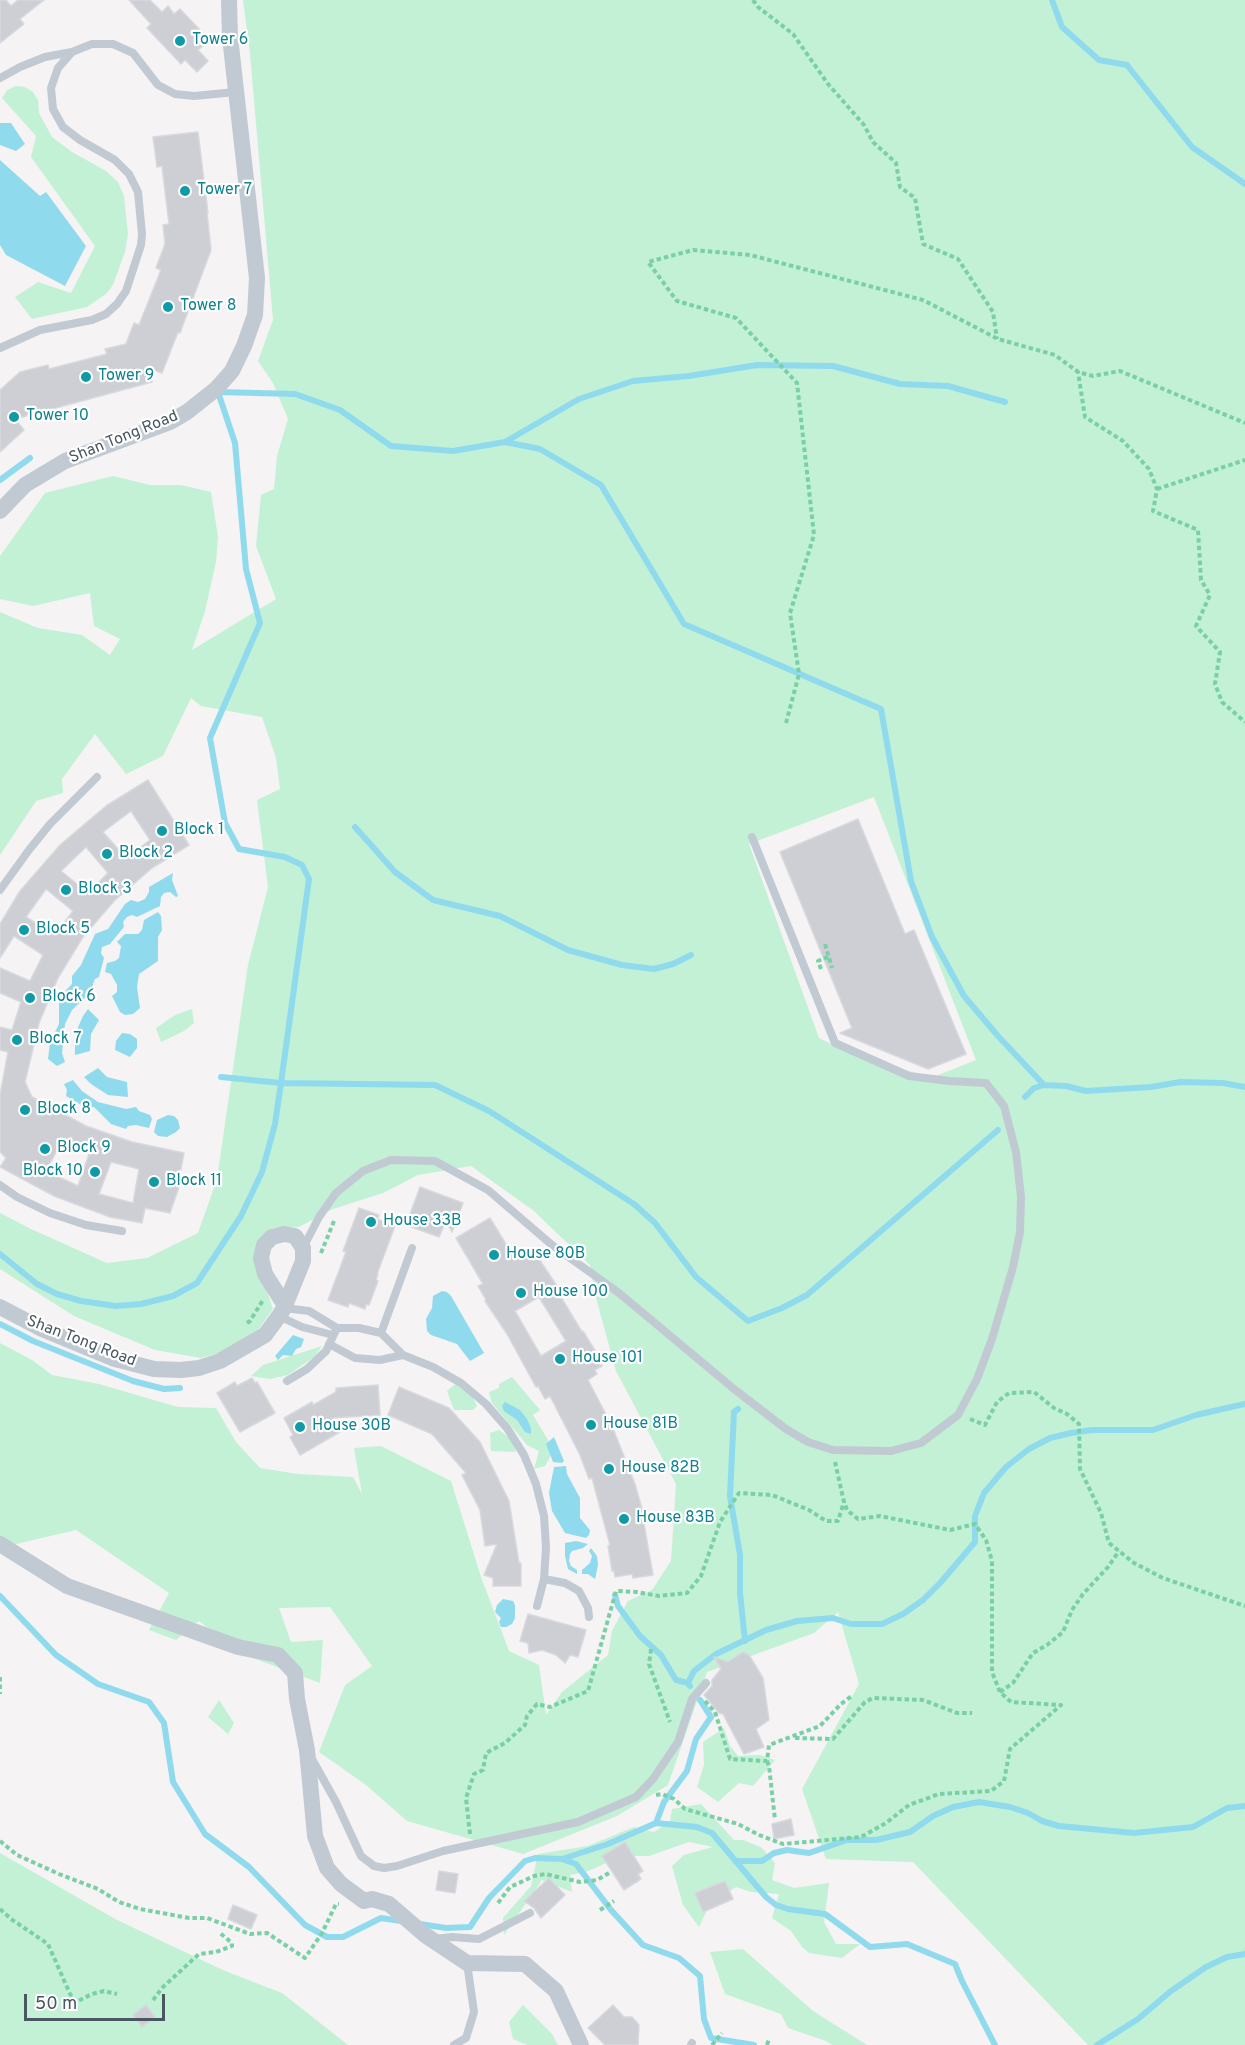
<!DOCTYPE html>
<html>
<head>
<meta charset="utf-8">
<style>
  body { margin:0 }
  #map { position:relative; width:1245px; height:2045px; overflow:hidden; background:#f5f3f3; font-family:Overpass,sans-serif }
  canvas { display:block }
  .scale { position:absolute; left:24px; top:1994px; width:141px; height:27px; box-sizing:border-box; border:3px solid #4a5661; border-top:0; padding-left:8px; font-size:18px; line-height:21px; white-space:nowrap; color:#4a5661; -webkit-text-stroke:4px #fff; paint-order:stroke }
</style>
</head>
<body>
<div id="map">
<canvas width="1245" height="2045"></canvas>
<div class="scale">50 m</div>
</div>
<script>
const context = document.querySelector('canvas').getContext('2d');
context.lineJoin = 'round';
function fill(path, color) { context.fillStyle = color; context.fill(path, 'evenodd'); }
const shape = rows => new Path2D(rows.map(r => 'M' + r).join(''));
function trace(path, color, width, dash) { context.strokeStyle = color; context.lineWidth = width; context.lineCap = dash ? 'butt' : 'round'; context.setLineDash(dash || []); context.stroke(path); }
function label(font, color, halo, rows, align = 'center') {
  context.font = font + ' Overpass,sans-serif'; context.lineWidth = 4.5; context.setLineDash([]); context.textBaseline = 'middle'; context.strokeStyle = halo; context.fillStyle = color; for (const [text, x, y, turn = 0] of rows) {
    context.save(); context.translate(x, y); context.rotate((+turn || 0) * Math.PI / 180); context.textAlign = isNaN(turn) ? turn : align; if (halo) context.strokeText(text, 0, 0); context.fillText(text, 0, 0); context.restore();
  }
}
const green = shape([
  [243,0,1245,0,1245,2045,1088,2045,913,1862,826,1859,802,1789,859,1684,838,1612,814,1633,707,1672,668,1785,617,1816,523,1854,407,1821,366,1785,319,1752,345,1685,372,1666,330,1607,279,1608,291,1642,323,1640,320,1683,242,1654,199,1621,176,1640,149,1630,169,1593,76,1530,16,1544,0,1544,0,1343,32,1360,52,1375,99,1384,178,1407,216,1408,236,1442,260,1468,298,1474,353,1477,362,1494,354,1448,381,1446,451,1481,481,1577,509,1651,539,1665,546,1715,562,1692,608,1655,612,1631,628,1601,652,1590,671,1561,676,1484,616,1371,595,1294,590,1265,534,1211,471,1166,418,1175,383,1193,333,1209,299,1227,272,1228,259,1268,273,1309,255,1334,219,1353,201,1358,155,1350,74,1316,0,1269,0,1213,31,1229,107,1263,147,1258,198,1233,217,1179,248,965,268,887,257,800,280,789,276,758,262,717,201,706,191,698,163,756,126,774,95,734,62,779,63,793,36,801,0,855,0,612,38,628,82,635,110,655,120,639,94,626,90,593,33,606,0,599,0,556,45,493,113,476,150,485,181,485,211,492,218,537,216,562,205,611,192,650,276,599,256,546,261,495,274,489,277,456,288,419,273,383,258,361,273,320,250,54],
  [874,797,976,1060,931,1078,848,1052,819,1038,749,844],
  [16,86,25,87,33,92,38,100,39,113,52,137,72,152,106,171,118,182,124,196,128,234,125,252,113,285,106,294,87,307,32,319,15,297,38,282,71,293,95,246,31,157,36,136,2,98,7,90],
  [192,1009,194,1023,184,1031,161,1042,156,1028,175,1015],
  [322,1346,314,1357,288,1375,270,1379,251,1376,263,1365],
  [512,1377,540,1410,533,1415,554,1450,545,1466,534,1469,539,1451,527,1445,492,1403,489,1392,499,1388,499,1384],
  [458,1382,468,1387,477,1406,473,1410,454,1410,447,1391],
  [499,1430,511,1439,516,1452,491,1451,490,1433],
  [219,1700,234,1723,228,1734,208,1717],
  [724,1728,730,1746,738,1756,760,1755,775,1760,753,1786,739,1783,718,1802,697,1787,704,1765,703,1742],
  [701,1804,734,1840,743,1840,761,1847,775,1863,772,1880,794,1888,829,1883,824,1922,836,1944,860,1944,842,1958,809,1953,802,1947,791,1931,772,1918,779,1894,751,1892,736,1887,709,1906,699,1927,683,1905,672,1866,684,1855,713,1847,689,1842,649,1856,622,1856,586,1872,570,1875,572,1892,542,1880,504,1935,503,1918,531,1886,538,1854,588,1846,634,1827,654,1832,670,1821,672,1809],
  [0,1853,117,1920,225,1971,282,1993,348,2045,0,2045],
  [743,1949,813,2011,867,2045,832,2045,826,2041,788,2028,781,2014,725,1994,710,1952],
  [523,2005,552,2034,558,2045,527,2045,513,2039,509,2022]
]);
const water = shape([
  [0,123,11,123,25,144,16,151,0,145],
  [0,160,40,196,46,192,86,246,65,286,6,255,0,245],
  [173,873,172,880,178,896,176,897,170,892,164,893,161,897,160,906,137,917,132,915,127,917,123,922,124,927,110,944,102,947,101,953,104,958,99,977,95,979,93,984,93,990,72,1010,65,1024,62,1053,65,1062,57,1066,48,1059,50,1043,59,1024,59,991,65,991,72,984,72,976,81,965,95,934,108,929,125,904,131,900,138,902,145,899,149,892,149,887],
  [158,912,161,916,162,930,158,937,158,961,139,974,137,987,140,1008,133,1014,125,1015,120,1012,112,996,117,992,117,985,111,974,105,972,107,963,115,961,119,958,121,946,117,942,125,934,138,934,142,930,144,920],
  [88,1009,99,1020,91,1034,90,1051,75,1055,75,1034,83,1016],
  [122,1033,130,1034,137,1039,137,1048,130,1057,115,1050,116,1041],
  [98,1068,107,1077,127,1082,128,1097,108,1095,91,1084,84,1077],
  [73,1080,82,1091,98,1102,126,1109,136,1107,139,1111,150,1115,152,1119,149,1128,136,1125,128,1126,126,1129,111,1124,94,1107,81,1105,66,1096,67,1090,64,1084],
  [168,1115,174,1116,178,1120,180,1128,176,1132,167,1137,158,1136,154,1132,157,1120],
  [442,1291,447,1292,451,1296,484,1353,470,1361,457,1344,431,1335,427,1331,426,1319,432,1308,433,1296],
  [293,1335,304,1339,301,1347,296,1349,292,1356,283,1355,278,1360,275,1356],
  [505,1402,520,1410,527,1419,531,1428,531,1434,525,1432,517,1420,504,1411,502,1406],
  [554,1437,564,1461,562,1463,553,1462,546,1444],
  [566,1466,567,1474,580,1498,580,1518,590,1530,589,1535,586,1538,565,1533,552,1511,549,1493,554,1467],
  [576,1541,588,1544,583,1548,572,1551,570,1554,569,1561,571,1566,577,1570,577,1574,568,1569,565,1556,565,1543],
  [591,1548,597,1556,598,1565,595,1579,588,1574,582,1574,582,1570,590,1563,592,1556,589,1551],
  [503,1599,513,1601,515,1605,515,1618,512,1624,506,1627,501,1627,499,1622,501,1618,495,1612,497,1605]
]);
const stream = shape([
  [1052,0,1062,27,1099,60,1127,65,1192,147,1245,184],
  [505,442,579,399,633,381,689,376,757,365,833,366,900,384,948,386,1005,402],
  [0,480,30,458],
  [355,827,395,872,433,900,500,916,568,950,622,965,654,969,673,964,691,955],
  [1025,1097,1034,1088,1044,1085],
  [998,1130,807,1295,782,1308,748,1321,696,1277,655,1223,634,1204,489,1111,435,1085,281,1083,309,879,302,865,285,857,239,849,225,823,210,738,260,623,246,569,235,443,218,392,295,394,315,401,340,410,391,446,453,451,505,442,540,449,601,485,684,624,881,709,911,881,932,937,964,996,998,1036,1044,1085,1066,1086,1086,1091,1151,1087,1180,1082,1223,1083,1245,1087],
  [0,1254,37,1284,57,1294,81,1301,116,1306,141,1304,173,1296,197,1283,241,1216,262,1172,275,1124,281,1083,221,1077],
  [0,1324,33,1341,133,1381,164,1389,180,1388],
  [738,1409,734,1412,730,1496,740,1555,740,1593,745,1641],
  [615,1595,618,1606,626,1617,640,1636,661,1655,676,1680,688,1683],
  [0,1596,56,1655,98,1684,149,1702,164,1723,173,1782,205,1834,249,1867,305,1925,327,1937,343,1937,381,1918,401,1921],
  [690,1686,688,1683,694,1671,716,1654,766,1630,797,1621,833,1618,851,1624,882,1624,903,1614,923,1600,941,1582,975,1542,975,1516,984,1493,1006,1467,1029,1449,1050,1438,1071,1433,1092,1430,1153,1430,1196,1415,1245,1404],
  [656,1823,697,1827,712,1833,766,1897,776,1905,788,1909,825,1914,870,1947,907,1944,955,1964,962,1981,995,2045],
  [562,1859,608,1844,656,1823,664,1802,687,1771,696,1739,711,1717,700,1700],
  [735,1861,762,1861,774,1853,787,1850,809,1853,847,1840,876,1840,910,1832,933,1816,953,1807,979,1802,1010,1807,1028,1813,1042,1821,1059,1826,1134,1833,1193,1827,1227,1808,1245,1806],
  [420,1924,446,1928,470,1927,489,1898,525,1861,535,1858,562,1859,576,1864,611,1910,643,1945,679,1958,700,1976,704,2019,711,2038,754,2045],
  [1097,2045,1138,2019,1171,1991,1206,1967,1227,1957,1245,1954]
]);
const building = shape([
  [0,0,6,0,11,6,18,0,44,0,20,19,24,24,0,43,0,0],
  [129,0,150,0,162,12,168,6,174,14,180,9,203,33,197,38,204,45,198,50,208,61,197,72,185,60,181,64,147,28,151,24,129,0],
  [198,132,208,213,207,213,211,250,180,333,178,332,162,373,148,368,152,382,15,419,24,430,0,452,0,390,20,372,48,365,49,369,107,354,105,349,126,344,134,323,139,325,161,270,156,268,165,244,163,225,169,224,162,166,157,167,153,137,198,132],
  [148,780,189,845,152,868,115,900,83,937,58,978,39,1023,25,1082,32,1097,86,1126,132,1142,184,1153,178,1183,180,1184,170,1213,145,1208,142,1223,110,1217,54,1196,0,1167,6,1158,0,1152,0,1095,8,1052,0,1050,0,1027,12,1030,21,1002,0,993,0,968,30,981,43,955,14,936,0,958,0,924,20,891,60,845,106,806,148,780],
  [131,811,150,840,126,858,103,832,131,811],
  [86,847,108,873,88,893,61,871,86,847],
  [46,889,73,911,55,935,26,917,46,889],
  [62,1141,89,1154,78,1186,46,1171,62,1141],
  [111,1162,139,1169,133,1203,99,1194,111,1162],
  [858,819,905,934,914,930,966,1054,928,1069,840,1033,852,1028,780,852,858,819],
  [420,1187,463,1203,452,1232,446,1221,439,1237,406,1225,420,1187],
  [359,1208,379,1215,377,1219,395,1226,377,1274,378,1274,376,1280,378,1281,369,1305,366,1304,365,1309,349,1303,348,1307,328,1300,346,1252,343,1251,359,1208],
  [490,1218,515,1259,525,1253,528,1257,535,1253,557,1286,555,1287,582,1332,583,1331,596,1352,594,1353,602,1366,595,1370,597,1374,588,1380,612,1426,635,1484,646,1523,644,1524,653,1575,633,1578,632,1574,615,1577,614,1571,612,1571,608,1546,610,1545,592,1478,589,1479,580,1455,550,1396,545,1399,538,1386,536,1387,507,1334,485,1301,486,1300,478,1286,483,1284,456,1238,490,1218],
  [539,1297,566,1341,541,1356,515,1311,539,1297],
  [252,1378,255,1383,257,1382,275,1413,240,1432,217,1393,235,1382,237,1386,252,1378],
  [378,1385,380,1415,332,1418,340,1432,300,1455,290,1437,293,1435,284,1418,312,1402,313,1405,336,1392,336,1388,378,1385],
  [399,1387,449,1408,480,1442,509,1501,519,1563,521,1563,521,1586,493,1586,493,1578,484,1575,497,1544,485,1546,480,1510,462,1475,466,1473,432,1434,388,1415,399,1387],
  [528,1614,586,1630,578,1657,570,1655,565,1663,556,1655,542,1650,529,1653,528,1643,520,1641,528,1614],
  [743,1652,749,1655,763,1678,769,1720,756,1729,764,1747,744,1754,723,1714,719,1713,704,1695,712,1686,712,1680,721,1669,714,1657,728,1662,743,1652],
  [791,1819,794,1835,774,1839,772,1824,791,1819],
  [625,1842,643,1871,638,1874,641,1879,624,1890,602,1856,625,1842],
  [439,1871,458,1874,455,1893,436,1890,439,1871],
  [549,1878,565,1895,541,1918,534,1908,524,1901,549,1878],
  [725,1881,733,1899,703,1912,695,1893,725,1881],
  [233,1905,257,1915,251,1929,228,1919,233,1905],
  [146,2005,155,2017,142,2027,133,2015,146,2005],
  [613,2005,624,2017,632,2017,639,2025,638,2045,605,2045,588,2028,613,2005]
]);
const path = shape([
  [753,0,758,7,793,34,828,84,864,125,873,142,896,163,900,187,915,198,923,244,958,259,993,312,997,339],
  [1076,370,1078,372,1085,417,1123,441,1149,469,1157,489,1153,511,1198,530,1201,580,1210,595,1196,626,1220,652,1215,684,1222,702,1245,722],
  [1157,489,1245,460],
  [786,723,799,674,790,613,814,535,797,383,736,318,677,301,648,262,693,250,750,255,923,300,998,339,1055,355,1078,372,1093,376,1120,371,1245,423],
  [825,944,832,968],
  [821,969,818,961,828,957],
  [321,1253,334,1221],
  [247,1323,250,1321,263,1300],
  [970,1419,985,1425,997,1402,1009,1393,1034,1392,1054,1408,1067,1414,1079,1424,1080,1469,1101,1513,1109,1543,1134,1563,1163,1578,1245,1606],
  [651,1649,649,1664,670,1722],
  [0,1677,0,1694],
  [1000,1692,1013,1683,1033,1653,1047,1645,1063,1632,1072,1610,1083,1594,1108,1567,1119,1551],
  [705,1701,715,1712,730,1759,767,1761,769,1745,820,1726,841,1704,853,1695],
  [795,1738,833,1739,865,1702,873,1698,923,1700,957,1713,972,1713],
  [767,1761,769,1766,775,1820],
  [656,1795,662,1794,674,1799,685,1809,738,1824,759,1835,783,1844,861,1837,886,1823,909,1805,939,1794,991,1791,1004,1781,1010,1749,1061,1705,1011,1702,1000,1692,992,1672,992,1561,986,1540,975,1524,950,1530,880,1516,858,1519,847,1510,844,1502],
  [470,1834,466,1798,474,1774,483,1770,486,1753,505,1743,525,1725,527,1716,537,1704,550,1707,588,1691,616,1591,636,1592,659,1596,687,1593,701,1576,720,1522,739,1493,772,1495,809,1510,826,1521,838,1521,844,1502,835,1462],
  [0,1841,17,1855,59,1874,98,1889,119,1902,140,1909,189,1918,207,1918,250,1934,267,1933,305,1958,322,1933,336,1904,339,1904],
  [498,1903,510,1887,534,1876,545,1874,580,1882,597,1880,609,1873],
  [0,1909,11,1919,48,1944,70,1994,76,2002,92,1994,104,1991,117,1994],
  [600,1910,614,1901],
  [153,2000,163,1987,199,1954,216,1952,232,1946,232,1943,220,1933],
  [712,2045,722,2033],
  [767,2045,769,2039]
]);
const service = shape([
  [0,78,20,67,45,57,72,52],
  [0,348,40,330,92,320,106,314,117,304,126,291,141,245,142,234,138,192,129,174,115,160,80,140,63,127,53,109,51,88,58,68,72,52,92,44,113,44,133,53,158,85,175,94,194,96,236,92],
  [0,890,29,850,50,824,97,777],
  [0,1185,17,1197,50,1213,86,1225,122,1231],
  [303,1248,319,1217,336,1193,363,1171,391,1160,435,1161,488,1190,552,1245,619,1293,734,1389,786,1429,808,1442,833,1450,891,1451,921,1443,958,1415,977,1379,992,1339,1013,1267,1020,1232,1021,1197,1016,1152,1004,1106,986,1083,949,1081,909,1076,835,1043,752,837],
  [284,1308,309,1311,337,1328,359,1328,381,1333,403,1355,433,1367,461,1383,486,1404,507,1428,524,1455,536,1484,544,1516,546,1547,544,1579,537,1606],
  [279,1316,302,1327,333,1335],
  [381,1333,412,1248],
  [329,1344,355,1358,380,1360,403,1355],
  [287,1381,307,1369,326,1351,337,1328],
  [544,1579,565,1583,579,1591,588,1608,589,1617],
  [312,1759,336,1802,361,1856,374,1866,384,1868,397,1866,443,1851,578,1822,636,1797,653,1779,678,1742,692,1699,706,1683],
  [434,1939,452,1937,479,1939,530,1913],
  [454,2045,466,2038,474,2012,467,1963],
  [691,2045,692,2043]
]);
const minor = shape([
  [0,511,25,485,65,461,170,422,187,412,216,389,232,371,244,346,255,315,257,278,230,37,229,0],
  [0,1307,40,1328,115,1359,154,1369,181,1370,199,1368,220,1361,265,1335,279,1316,284,1308,303,1261,303,1248,295,1236,284,1234,272,1237,264,1245,261,1258,265,1274,284,1304],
  [0,1544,67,1586,238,1647,278,1655,295,1673,297,1699,307,1750,315,1836,327,1868,341,1884,364,1901,372,1899,389,1904,425,1935,467,1963,525,1964,556,1991,581,2045]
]);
const markers = [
  [180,41,6,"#0f9aa8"],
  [185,191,6,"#0f9aa8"],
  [168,307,6,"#0f9aa8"],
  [86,377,6,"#0f9aa8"],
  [14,417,6,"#0f9aa8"],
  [162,831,6,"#0f9aa8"],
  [107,854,6,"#0f9aa8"],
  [66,890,6,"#0f9aa8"],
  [24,930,6,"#0f9aa8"],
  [30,998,6,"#0f9aa8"],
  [17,1040,6,"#0f9aa8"],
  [25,1110,6,"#0f9aa8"],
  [45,1149,6,"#0f9aa8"],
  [95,1172,6,"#0f9aa8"],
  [154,1182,6,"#0f9aa8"],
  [371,1222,6,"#0f9aa8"],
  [494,1255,6,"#0f9aa8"],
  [521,1293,6,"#0f9aa8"],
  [560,1359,6,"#0f9aa8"],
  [591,1425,6,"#0f9aa8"],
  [300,1427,6,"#0f9aa8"],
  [609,1469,6,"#0f9aa8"],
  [624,1519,6,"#0f9aa8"]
];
const cultureNames = [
  ["Tower 6",192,41],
  ["Tower 7",197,191],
  ["Tower 8",180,307],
  ["Tower 9",98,377],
  ["Tower 10",26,417],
  ["Block 1",174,831],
  ["Block 2",119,854],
  ["Block 3",78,890],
  ["Block 5",36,930],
  ["Block 6",42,998],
  ["Block 7",29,1040],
  ["Block 8",37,1110],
  ["Block 9",57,1149],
  ["Block 10",83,1172,"right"],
  ["Block 11",166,1182],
  ["House 33B",383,1222],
  ["House 80B",506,1255],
  ["House 100",533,1293],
  ["House 101",572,1359],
  ["House 81B",603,1425],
  ["House 30B",312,1427],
  ["House 82B",621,1469],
  ["House 83B",636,1519]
];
const streetNames = [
  ["Shan Tong Road",124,438,-22],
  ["Shan Tong Road",81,1342,21]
];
fill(green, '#c3f1d5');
fill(water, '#90daee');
trace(stream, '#90daee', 6);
fill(building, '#cdcfd5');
trace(building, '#d7d9de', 1.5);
trace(path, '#7ad0a6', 4, [4.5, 3]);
trace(service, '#c1cad2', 8);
trace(minor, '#c1cad2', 16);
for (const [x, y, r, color] of markers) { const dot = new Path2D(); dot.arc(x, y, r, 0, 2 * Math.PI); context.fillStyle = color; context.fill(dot); trace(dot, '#fff', 2); }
label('16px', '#0d838f', '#fff', cultureNames, 'left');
label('16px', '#4a5661', '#fff', streetNames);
</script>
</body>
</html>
